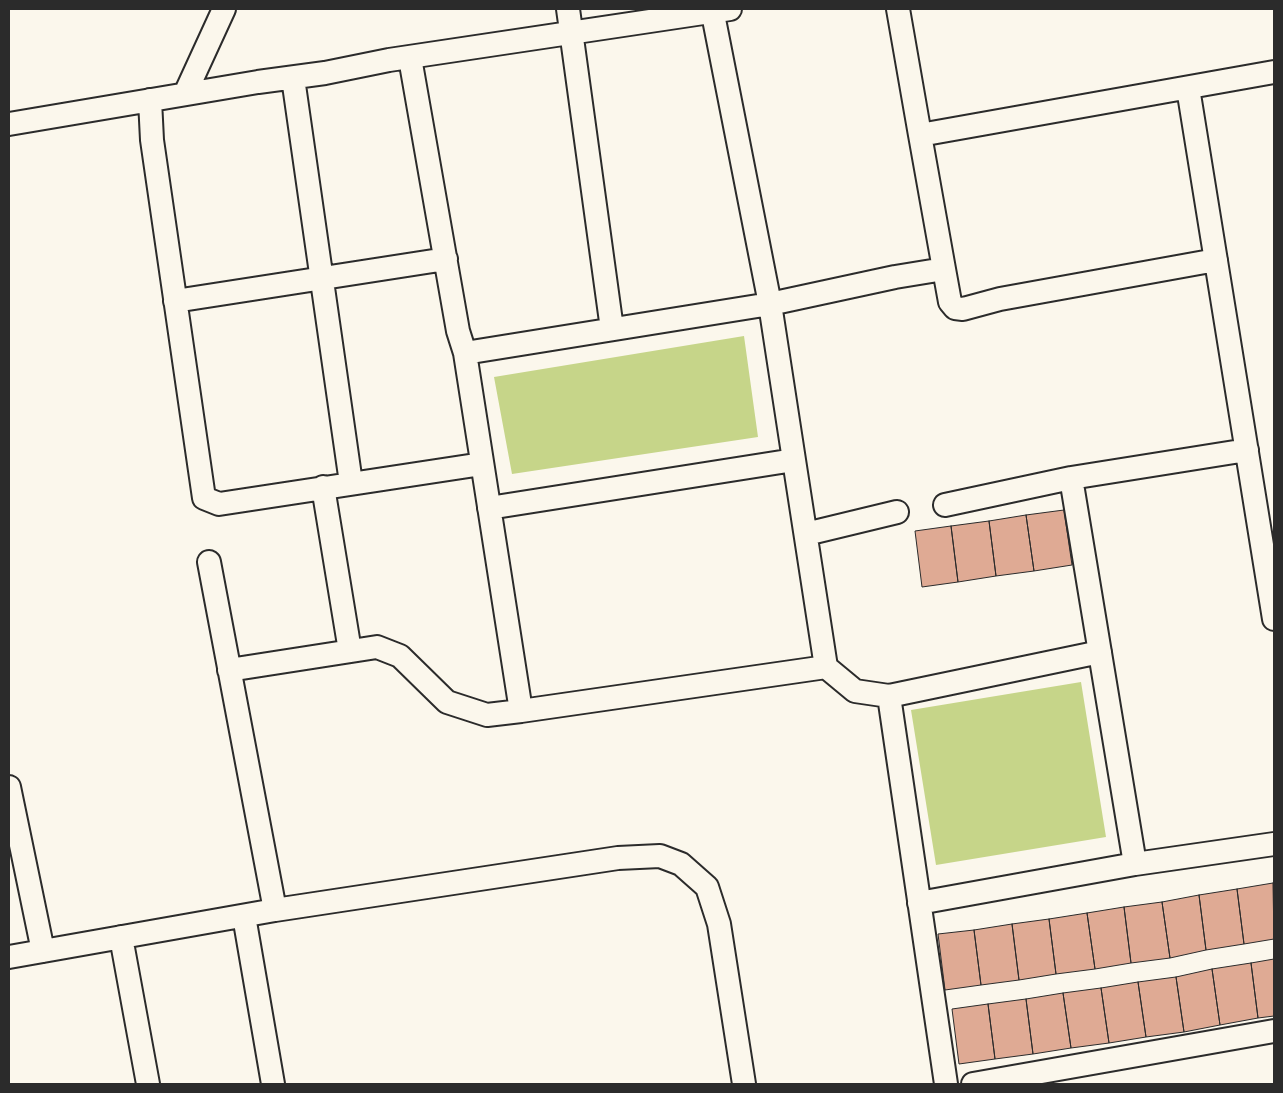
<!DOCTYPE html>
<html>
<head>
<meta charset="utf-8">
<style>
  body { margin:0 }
  #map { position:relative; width:1283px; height:1093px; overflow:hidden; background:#fbf7ec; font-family:Mynerve,sans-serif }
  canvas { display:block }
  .frame { position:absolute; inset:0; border:10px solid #2b2b2b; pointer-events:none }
</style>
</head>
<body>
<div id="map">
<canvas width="1283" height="1093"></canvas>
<div class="frame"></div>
</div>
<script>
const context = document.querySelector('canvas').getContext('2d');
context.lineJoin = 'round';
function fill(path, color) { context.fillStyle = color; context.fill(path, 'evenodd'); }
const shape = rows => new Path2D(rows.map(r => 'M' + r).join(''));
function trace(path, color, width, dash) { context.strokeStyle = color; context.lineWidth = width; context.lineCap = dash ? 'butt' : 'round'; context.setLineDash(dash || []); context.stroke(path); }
const green = shape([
  [744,336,758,437,512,474,494,377],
  [1081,682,1106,837,936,865,911,710]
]);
const building = shape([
  [1064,510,1072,565,1034,571,1026,515,1064,510],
  [1026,515,1034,571,996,576,989,521,1026,515],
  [989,521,996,576,958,582,951,526,989,521],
  [951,526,958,582,922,587,915,531,951,526],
  [1273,883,1274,939,1244,944,1237,889,1273,883],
  [1237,889,1244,944,1206,950,1199,895,1237,889],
  [1199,895,1206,950,1170,958,1162,902,1199,895],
  [1162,902,1170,958,1131,963,1124,907,1162,902],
  [1124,907,1131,963,1095,969,1087,913,1124,907],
  [1087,913,1095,969,1056,974,1049,919,1087,913],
  [1049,919,1056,974,1019,980,1012,924,1049,919],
  [1012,924,1019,980,981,985,974,930,1012,924],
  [974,930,981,985,945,990,938,934,974,930],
  [1274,959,1274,1016,1258,1018,1251,963,1274,959],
  [1251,963,1258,1018,1220,1025,1212,969,1251,963],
  [1212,969,1220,1025,1184,1032,1176,977,1212,969],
  [1176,977,1184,1032,1146,1037,1138,982,1176,977],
  [1138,982,1146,1037,1109,1043,1101,988,1138,982],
  [1101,988,1109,1043,1071,1048,1063,993,1101,988],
  [1063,993,1071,1048,1033,1054,1026,999,1063,993],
  [1026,999,1033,1054,995,1059,988,1004,1026,999],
  [988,1004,995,1059,959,1064,952,1009,988,1004]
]);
const minor = shape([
  [568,9,612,329],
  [898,9,920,135],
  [410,58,458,331,465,353,770,304,895,277,944,269,920,135,1274,72],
  [293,78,351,483],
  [1188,88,1274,619],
  [185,94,224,9],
  [150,100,152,140,204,498,219,504,482,464],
  [9,124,258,82,325,73,389,60,730,9],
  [944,269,950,302,955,308,963,309,1000,299,1216,260],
  [175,301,446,259],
  [1071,478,1135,864],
  [323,487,350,651],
  [945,505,1071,478,1247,450],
  [489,508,794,460,770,304,712,9],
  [806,534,897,512],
  [209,562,275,910],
  [826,667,855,691,889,696,1100,652],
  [229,670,377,647,400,656,447,702,487,715,521,711,465,353],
  [889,696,946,1084],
  [521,711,826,667,794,460],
  [9,787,43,951],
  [919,903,1135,864,1274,844],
  [244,916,273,1084],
  [121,937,148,1084],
  [9,957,275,910,618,858,660,856,681,864,707,887,719,924,744,1084],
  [973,1084,1274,1031]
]);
fill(green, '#c6d589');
fill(building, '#dfaa94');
trace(building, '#2b2b2b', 1);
trace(minor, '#2b2b2b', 26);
trace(minor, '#fbf7ec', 22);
</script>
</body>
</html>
